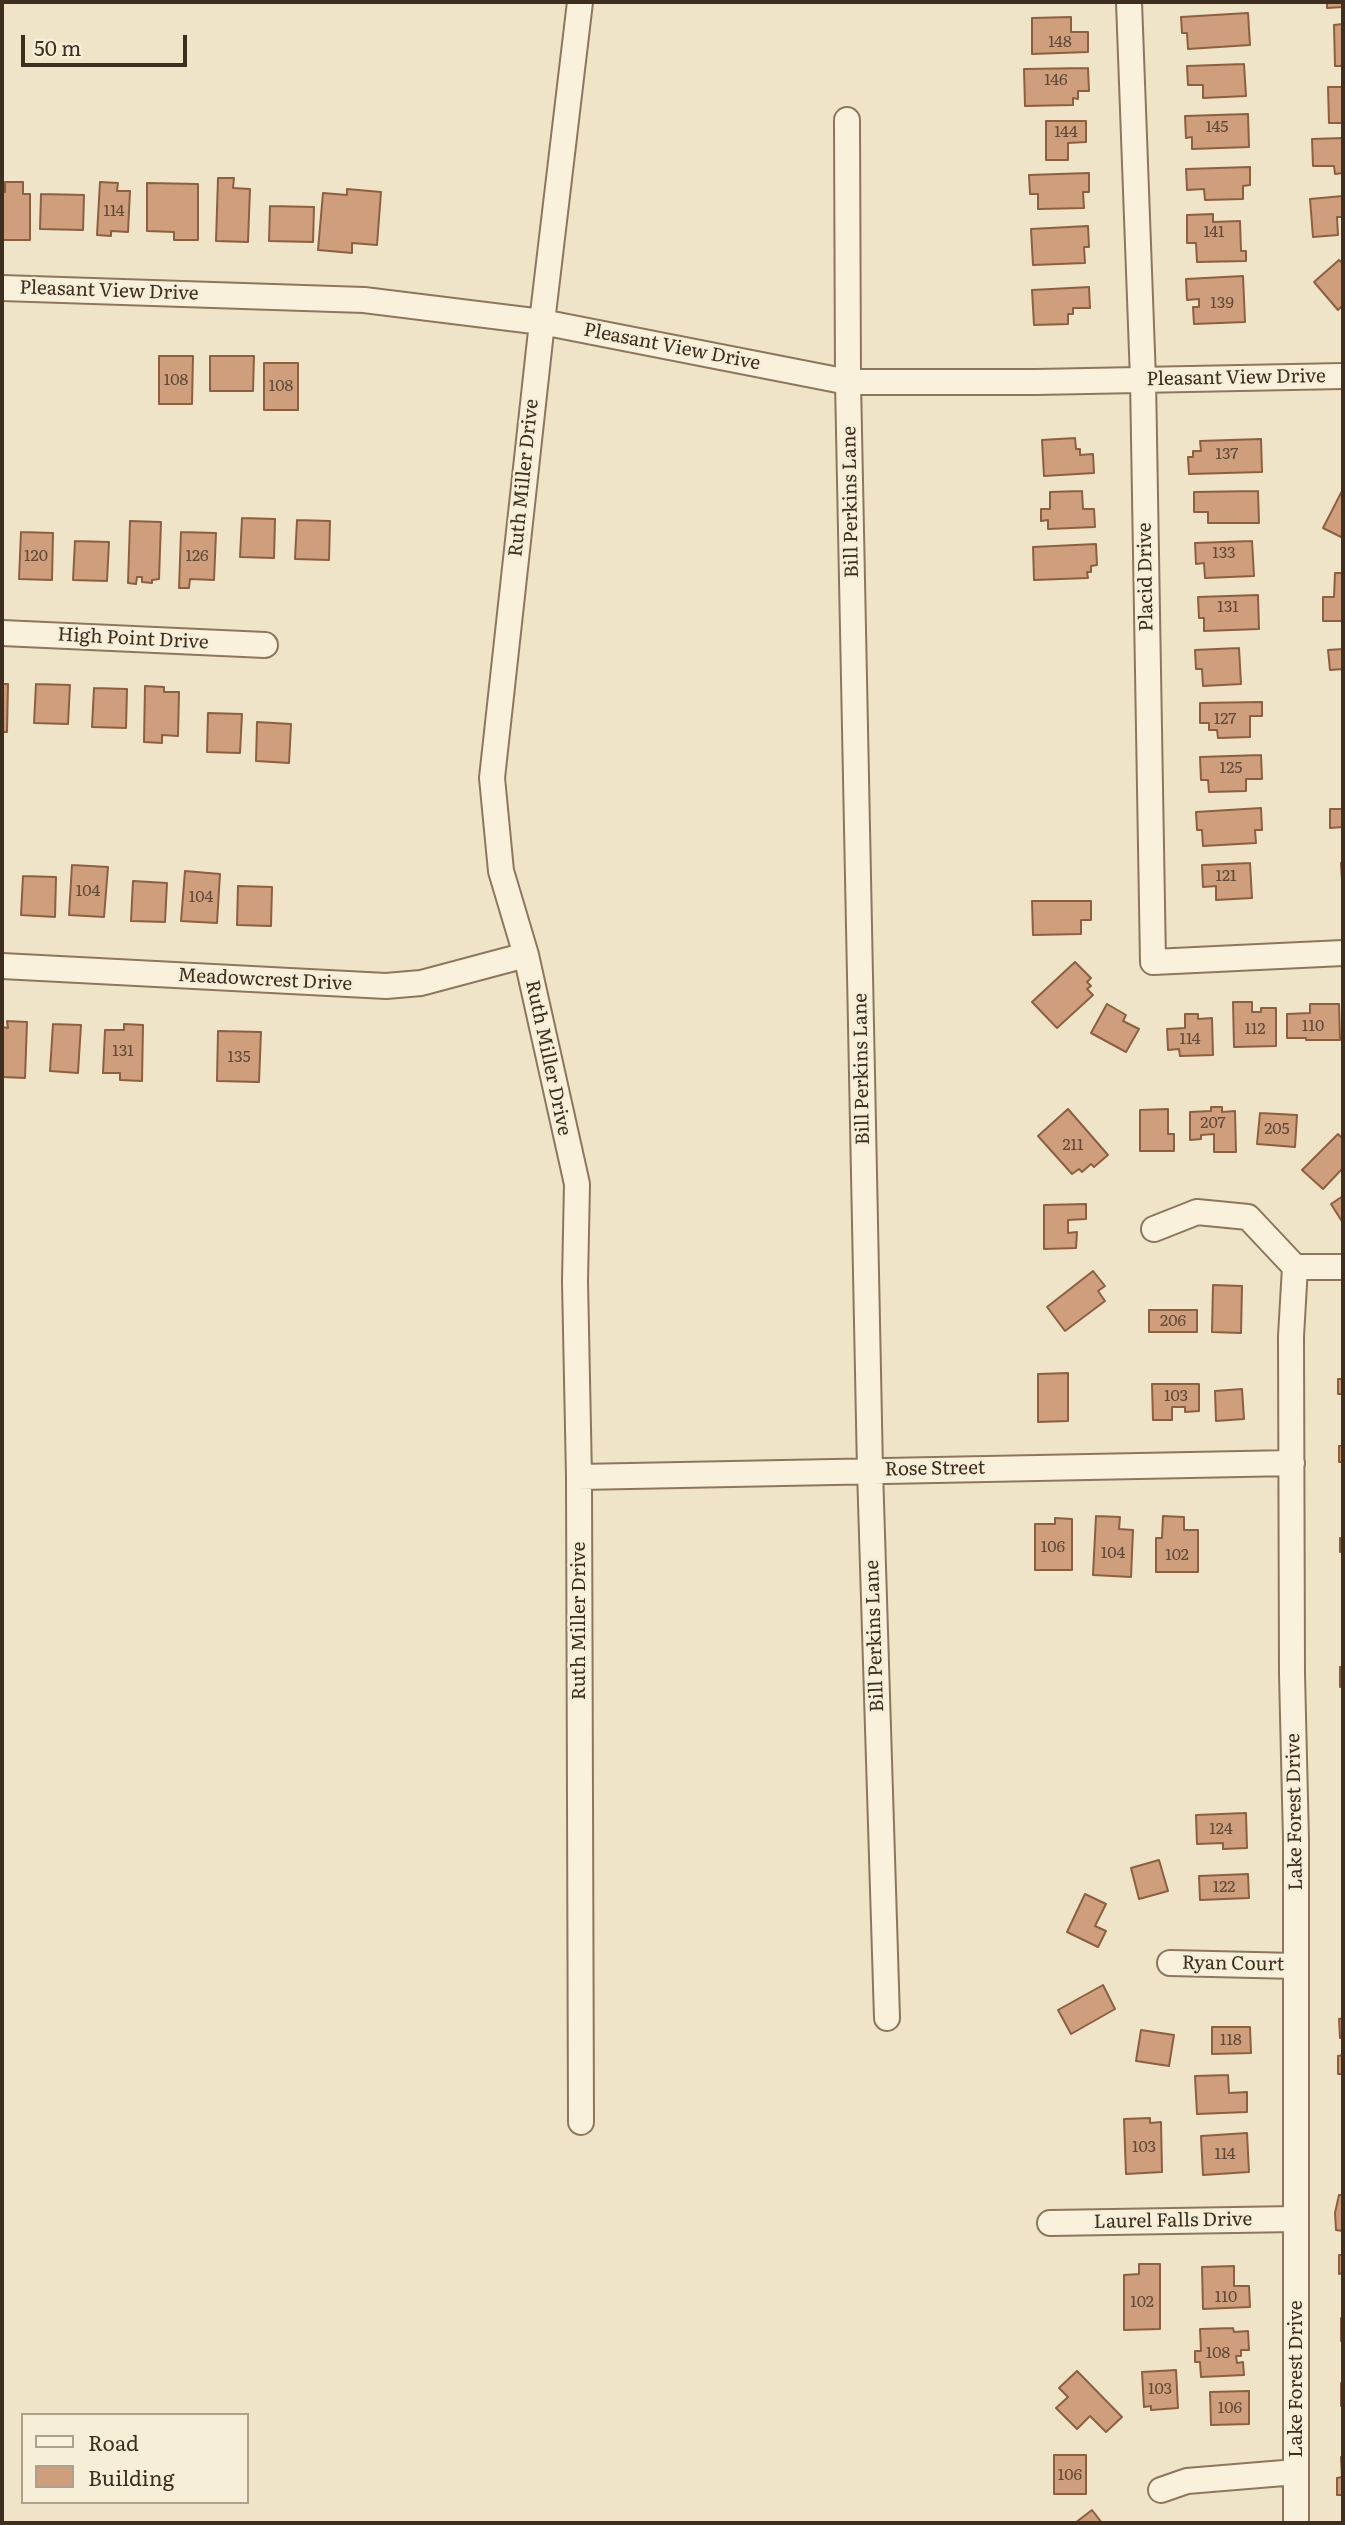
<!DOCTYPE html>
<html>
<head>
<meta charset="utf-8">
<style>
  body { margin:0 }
  #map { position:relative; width:1345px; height:2525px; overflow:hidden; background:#f0e4c8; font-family:Literata,serif }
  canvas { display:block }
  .frame { position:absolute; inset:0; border:4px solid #3d2e20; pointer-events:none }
  .legend { position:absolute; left:21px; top:2413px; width:228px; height:91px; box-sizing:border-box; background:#f7eed8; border:2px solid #ada18e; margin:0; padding:9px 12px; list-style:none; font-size:21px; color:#3d2e20 }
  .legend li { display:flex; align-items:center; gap:14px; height:35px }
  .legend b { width:35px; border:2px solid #ada18e }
  .scale { position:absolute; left:21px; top:35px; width:166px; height:32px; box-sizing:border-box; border:4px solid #3d2e20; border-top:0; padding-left:9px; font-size:21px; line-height:24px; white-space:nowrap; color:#3d2e20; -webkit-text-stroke:5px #f7eed8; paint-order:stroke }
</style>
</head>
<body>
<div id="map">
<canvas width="1345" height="2525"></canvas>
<div class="frame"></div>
<ul class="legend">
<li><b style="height:9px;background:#faf1dc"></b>Road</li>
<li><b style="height:19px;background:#cf9f7d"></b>Building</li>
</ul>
<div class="scale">50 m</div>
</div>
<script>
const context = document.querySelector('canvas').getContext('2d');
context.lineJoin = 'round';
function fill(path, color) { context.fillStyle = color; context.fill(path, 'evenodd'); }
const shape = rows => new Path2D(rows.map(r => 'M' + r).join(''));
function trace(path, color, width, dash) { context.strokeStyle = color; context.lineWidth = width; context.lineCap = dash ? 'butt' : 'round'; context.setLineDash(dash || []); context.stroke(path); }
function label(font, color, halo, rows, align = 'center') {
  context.font = font + ' Literata,serif'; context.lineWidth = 5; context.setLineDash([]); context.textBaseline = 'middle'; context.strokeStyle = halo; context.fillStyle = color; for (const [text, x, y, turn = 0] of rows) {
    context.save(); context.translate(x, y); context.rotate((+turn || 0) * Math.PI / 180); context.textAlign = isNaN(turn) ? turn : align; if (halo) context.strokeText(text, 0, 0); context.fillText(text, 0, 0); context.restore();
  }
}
const building = shape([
  [1327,2,1343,2,1343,7,1327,8,1327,2],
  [1248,13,1250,45,1188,49,1187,33,1182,33,1181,17,1248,13],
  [1071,17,1071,32,1088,32,1088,52,1032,54,1032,18,1071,17],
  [1343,24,1343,66,1335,66,1334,25,1343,24],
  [1244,64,1246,96,1203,98,1203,85,1188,85,1187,66,1244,64],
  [1088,68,1089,91,1078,91,1078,99,1073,98,1073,105,1025,106,1024,69,1088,68],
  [1328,87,1343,87,1343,123,1329,123,1328,87],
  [1248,114,1249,147,1192,149,1192,137,1186,138,1185,116,1248,114],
  [1046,121,1086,121,1086,142,1068,143,1068,160,1046,160,1046,121],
  [1343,138,1343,173,1335,174,1334,166,1313,166,1312,139,1343,138],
  [1250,167,1250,185,1243,186,1243,199,1205,200,1204,189,1187,190,1186,169,1250,167],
  [1089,173,1089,192,1083,192,1084,208,1038,209,1038,194,1030,194,1029,175,1089,173],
  [218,178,234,178,233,188,250,189,248,242,216,241,218,178],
  [5,182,23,182,23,194,30,194,30,240,2,240,2,192,5,192,5,182],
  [100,182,118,183,117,191,130,191,128,232,111,231,111,236,97,235,100,182],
  [147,183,198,184,198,240,174,240,174,232,147,231,147,183],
  [347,189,381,192,377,245,352,243,352,253,318,250,323,193,347,195,347,189],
  [41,194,84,195,83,230,40,229,41,194],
  [1343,196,1343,217,1337,217,1338,235,1313,237,1310,199,1343,196],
  [270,206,314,207,313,242,269,241,270,206],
  [1213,214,1213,222,1240,221,1241,251,1246,251,1246,261,1197,262,1196,243,1187,243,1187,215,1213,214],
  [1088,226,1089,247,1084,247,1085,263,1033,265,1031,229,1088,226],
  [1339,260,1343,264,1343,305,1338,310,1314,282,1339,260],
  [1243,276,1245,322,1194,324,1193,307,1199,307,1199,299,1187,300,1186,279,1243,276],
  [1089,287,1090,308,1073,308,1073,314,1068,314,1068,324,1034,325,1032,290,1089,287],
  [159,356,193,356,192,404,159,404,159,356],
  [210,356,254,356,253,391,210,391,210,356],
  [264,363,298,363,298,410,264,410,264,363],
  [1075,438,1076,449,1080,449,1080,455,1093,454,1094,473,1044,476,1042,440,1075,438],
  [1261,439,1262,472,1189,474,1188,457,1193,457,1193,451,1201,451,1200,441,1261,439],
  [1082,491,1083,509,1094,509,1095,527,1048,529,1048,520,1041,521,1041,509,1050,509,1050,492,1082,491],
  [1258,491,1259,523,1208,523,1208,512,1194,512,1194,492,1258,491],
  [1342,491,1343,532,1341,537,1323,528,1342,491],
  [242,518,275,519,274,558,240,557,242,518],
  [297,520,330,521,329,560,295,559,297,520],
  [130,521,161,522,159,579,152,580,152,583,142,582,142,577,137,577,136,584,128,583,130,521],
  [21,532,53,533,52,580,19,579,21,532],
  [181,532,216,533,214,580,190,579,189,588,179,588,181,532],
  [75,541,109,542,107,581,73,580,75,541],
  [1252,541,1254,576,1205,578,1204,563,1196,564,1195,543,1252,541],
  [1096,544,1097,565,1091,566,1091,572,1087,572,1088,578,1034,580,1033,547,1096,544],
  [1335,573,1343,573,1343,621,1323,621,1323,597,1334,597,1335,573],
  [1258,595,1259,629,1204,631,1204,618,1199,618,1198,597,1258,595],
  [1239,648,1241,684,1203,686,1202,669,1196,669,1195,650,1239,648],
  [1343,649,1343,669,1330,670,1328,650,1343,649],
  [2,684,8,684,7,732,2,732,2,684],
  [36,684,70,685,68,724,34,723,36,684],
  [145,686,164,687,164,692,179,692,178,736,162,735,162,743,144,742,145,686],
  [94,688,127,689,126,728,92,727,94,688],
  [1262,702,1262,716,1250,716,1250,737,1218,738,1217,730,1209,730,1209,723,1200,723,1200,703,1262,702],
  [208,713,242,714,240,753,207,752,208,713],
  [257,722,291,724,289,763,256,761,257,722],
  [1261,755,1262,779,1246,779,1246,791,1209,792,1208,780,1201,780,1200,757,1261,755],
  [1261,808,1262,830,1255,830,1256,843,1203,846,1202,830,1197,830,1196,812,1261,808],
  [1330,809,1343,809,1343,827,1330,828,1330,809],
  [1343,862,1343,897,1341,863,1343,862],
  [1250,863,1252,898,1216,900,1216,886,1203,887,1202,865,1250,863],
  [72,865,108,867,104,917,69,915,72,865],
  [185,871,220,874,217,923,181,921,185,871],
  [23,876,56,877,55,917,21,915,23,876],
  [133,881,167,883,165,922,131,921,133,881],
  [238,886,272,887,271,926,237,925,238,886],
  [1032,901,1091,901,1091,920,1081,920,1081,934,1033,935,1032,901],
  [1075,962,1091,978,1087,982,1091,986,1087,989,1093,995,1057,1028,1032,1002,1075,962],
  [1233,1002,1252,1002,1252,1012,1261,1012,1261,1008,1276,1008,1276,1046,1234,1047,1233,1002],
  [1107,1004,1126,1015,1123,1021,1139,1029,1126,1052,1091,1033,1107,1004],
  [1310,1004,1339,1004,1340,1040,1306,1040,1306,1038,1287,1038,1287,1014,1310,1013,1310,1004],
  [1185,1014,1198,1014,1198,1019,1212,1018,1213,1055,1180,1056,1179,1049,1168,1050,1167,1029,1185,1028,1185,1014],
  [7,1021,27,1022,25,1078,3,1077,2,1027,8,1028,7,1021],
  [53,1024,81,1025,78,1073,50,1071,53,1024],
  [124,1024,143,1025,142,1081,120,1080,120,1073,103,1073,105,1030,124,1030,124,1024],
  [218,1031,261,1032,259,1082,217,1081,218,1031],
  [1211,1107,1222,1107,1222,1112,1235,1111,1236,1152,1214,1152,1214,1134,1201,1135,1201,1139,1190,1140,1190,1112,1211,1111,1211,1107],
  [1068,1109,1108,1155,1094,1167,1091,1164,1082,1172,1079,1169,1072,1174,1038,1136,1068,1109],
  [1168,1109,1168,1134,1174,1134,1174,1151,1140,1151,1140,1110,1168,1109],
  [1260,1113,1297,1115,1295,1147,1257,1144,1260,1113],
  [1338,1134,1343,1139,1343,1168,1323,1189,1302,1170,1338,1134],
  [1343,1196,1343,1223,1331,1204,1343,1196],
  [1086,1204,1086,1219,1068,1220,1068,1233,1077,1232,1076,1248,1044,1249,1044,1205,1086,1204],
  [1093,1271,1105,1286,1098,1291,1105,1301,1065,1331,1047,1307,1093,1271],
  [1213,1285,1242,1286,1241,1333,1212,1332,1213,1285],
  [1149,1310,1197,1310,1197,1332,1149,1332,1149,1310],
  [1068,1373,1068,1421,1038,1422,1038,1374,1068,1373],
  [1338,1379,1343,1379,1343,1394,1338,1394,1338,1379],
  [1152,1384,1199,1384,1199,1411,1185,1412,1185,1407,1172,1407,1172,1420,1153,1420,1152,1384],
  [1242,1389,1244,1419,1216,1421,1215,1391,1242,1389],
  [1339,1446,1343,1446,1343,1462,1339,1462,1339,1446],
  [1096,1516,1120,1517,1119,1529,1133,1530,1131,1577,1093,1575,1096,1516],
  [1163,1516,1184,1517,1184,1530,1198,1530,1198,1572,1156,1572,1156,1538,1162,1538,1163,1516],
  [1055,1518,1072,1519,1072,1570,1035,1570,1035,1524,1055,1524,1055,1518],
  [1340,1538,1343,1538,1343,1552,1340,1552,1340,1538],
  [1340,1667,1343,1667,1343,1687,1340,1687,1340,1667],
  [1246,1813,1247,1848,1223,1849,1223,1843,1197,1844,1196,1815,1246,1813],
  [1159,1860,1168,1891,1139,1899,1131,1868,1159,1860],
  [1248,1874,1249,1898,1200,1900,1199,1876,1248,1874],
  [1085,1894,1106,1904,1095,1926,1106,1931,1098,1947,1067,1932,1085,1894],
  [1103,1985,1115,2009,1071,2034,1058,2010,1103,1985],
  [1343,2018,1343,2038,1340,2038,1339,2019,1343,2018],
  [1212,2027,1250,2027,1251,2053,1212,2054,1212,2027],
  [1141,2030,1174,2035,1169,2066,1136,2061,1141,2030],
  [1343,2055,1343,2074,1338,2074,1338,2056,1343,2055],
  [1228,2075,1229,2093,1247,2092,1247,2112,1197,2114,1195,2076,1228,2075],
  [1150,2118,1150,2123,1161,2122,1162,2172,1126,2174,1124,2119,1150,2118],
  [1247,2133,1249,2172,1203,2175,1201,2136,1247,2133],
  [1339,2195,1343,2195,1343,2231,1336,2230,1335,2213,1339,2195],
  [1339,2255,1343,2255,1343,2273,1339,2274,1339,2255],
  [1139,2264,1160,2264,1160,2329,1124,2330,1124,2275,1139,2274,1139,2264],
  [1234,2266,1234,2286,1249,2286,1250,2307,1203,2309,1202,2267,1234,2266],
  [1341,2318,1343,2318,1343,2341,1341,2341,1341,2318],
  [1233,2328,1234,2332,1248,2331,1249,2350,1241,2350,1241,2356,1236,2356,1237,2363,1243,2362,1244,2375,1201,2377,1200,2362,1195,2362,1195,2351,1201,2351,1200,2329,1233,2328],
  [1176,2370,1178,2408,1151,2410,1151,2406,1144,2407,1142,2372,1176,2370],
  [1077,2371,1122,2417,1106,2432,1090,2416,1077,2429,1056,2408,1068,2397,1059,2388,1077,2371],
  [1341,2383,1343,2383,1343,2406,1341,2406,1341,2383],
  [1249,2391,1249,2424,1211,2425,1210,2392,1249,2391],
  [1054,2455,1086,2455,1086,2494,1054,2494,1054,2455],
  [1341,2457,1343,2457,1343,2495,1337,2495,1337,2478,1342,2477,1341,2457],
  [1092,2510,1102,2523,1075,2523,1092,2510]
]);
const street = shape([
  [580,2,542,322,492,778,501,871,526,955,577,1184,575,1281,579,1477,581,2122],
  [1129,2,1143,379,1153,962,1343,953],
  [847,120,848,382,870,1470,887,2018],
  [2,288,364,300,542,322,848,382,1036,382,1343,376],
  [2,633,265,645],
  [2,966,386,986,421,983,526,955],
  [1154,1229,1197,1212,1248,1217,1295,1267,1291,1336,1292,1674,1296,1840,1296,2523],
  [1295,1267,1343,1267],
  [579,1477,1292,1463],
  [1170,1963,1296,1966],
  [1050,2223,1296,2219],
  [1161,2490,1187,2481,1296,2472]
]);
const numberNames = [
  ["148",1060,42],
  ["146",1056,80],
  ["145",1217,127],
  ["144",1066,132],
  ["114",114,211],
  ["141",1214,232],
  ["139",1222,303],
  ["108",176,380],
  ["108",281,386],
  ["137",1227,454],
  ["133",1224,553],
  ["120",36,556],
  ["126",197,556],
  ["131",1228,607],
  ["127",1225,719],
  ["125",1231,768],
  ["121",1226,876],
  ["104",88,891],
  ["104",201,897],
  ["110",1313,1026],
  ["112",1255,1029],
  ["114",1190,1039],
  ["131",123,1051],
  ["135",239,1057],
  ["207",1213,1123],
  ["205",1277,1129],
  ["211",1073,1145],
  ["206",1173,1321],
  ["103",1176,1396],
  ["106",1053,1547],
  ["104",1113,1553],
  ["102",1177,1555],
  ["124",1221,1829],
  ["122",1224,1887],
  ["118",1231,2040],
  ["103",1144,2147],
  ["114",1225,2154],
  ["110",1226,2297],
  ["102",1142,2302],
  ["108",1218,2353],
  ["103",1160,2389],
  ["106",1230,2408],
  ["106",1070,2475]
];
const streetNames = [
  ["Pleasant View Drive",109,291,2],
  ["Pleasant View Drive",672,347,11],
  ["Pleasant View Drive",1236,378,-1],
  ["Ruth Miller Drive",524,478,-84],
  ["Bill Perkins Lane",851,502,-91],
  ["Placid Drive",1146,577,-91],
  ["High Point Drive",133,639,3],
  ["Meadowcrest Drive",265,980,3],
  ["Ruth Miller Drive",548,1058,78],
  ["Bill Perkins Lane",862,1069,-91],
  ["Rose Street",935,1469,-1],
  ["Ruth Miller Drive",579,1621,-90],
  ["Bill Perkins Lane",875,1636,-92],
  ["Lake Forest Drive",1295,1812,-91],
  ["Ryan Court",1233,1964,1],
  ["Laurel Falls Drive",1173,2221,-1],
  ["Lake Forest Drive",1296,2379,-90]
];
fill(building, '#cf9f7d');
trace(building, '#8d5f41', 2);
trace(street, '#8d765c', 28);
trace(street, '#faf1dc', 24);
label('16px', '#624a37', null, numberNames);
label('19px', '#3d2e20', '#f7eed8', streetNames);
</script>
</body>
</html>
